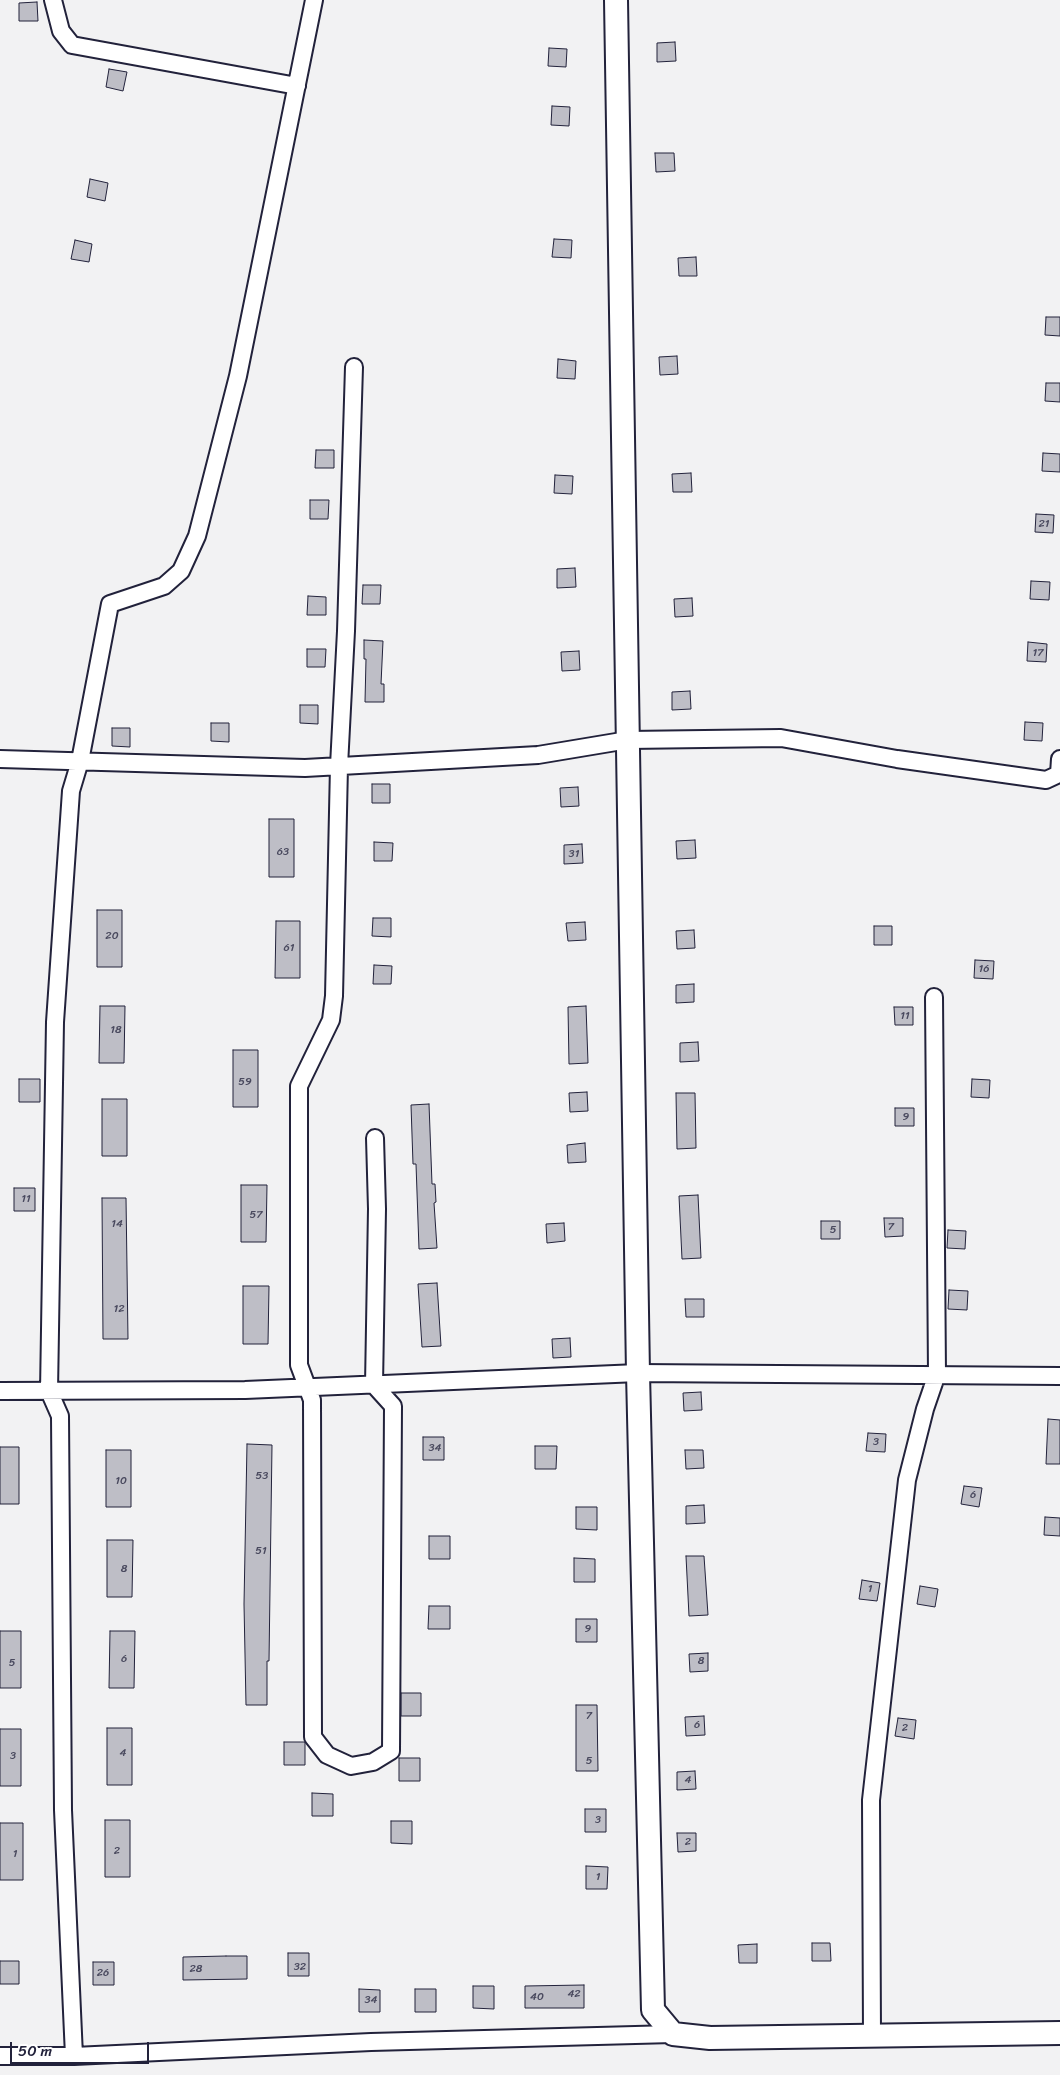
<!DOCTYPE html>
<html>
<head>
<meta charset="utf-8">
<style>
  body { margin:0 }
  #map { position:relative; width:1060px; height:2075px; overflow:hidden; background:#f2f2f3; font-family:Sriracha,sans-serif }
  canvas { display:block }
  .scale { position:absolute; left:10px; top:2042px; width:139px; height:22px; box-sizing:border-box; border:2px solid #22223b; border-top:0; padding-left:6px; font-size:15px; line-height:18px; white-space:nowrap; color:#22223b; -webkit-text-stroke:4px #fff; paint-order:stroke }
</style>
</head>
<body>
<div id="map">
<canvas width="1060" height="2075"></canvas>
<div class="scale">50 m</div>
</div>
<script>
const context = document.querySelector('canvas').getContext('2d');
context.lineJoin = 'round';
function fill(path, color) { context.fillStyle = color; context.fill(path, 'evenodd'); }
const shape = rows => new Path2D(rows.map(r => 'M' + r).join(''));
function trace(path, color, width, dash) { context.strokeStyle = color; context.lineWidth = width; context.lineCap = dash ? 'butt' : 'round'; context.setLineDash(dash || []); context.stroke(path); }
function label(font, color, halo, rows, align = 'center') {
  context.font = font + ' Sriracha,sans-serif'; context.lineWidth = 4; context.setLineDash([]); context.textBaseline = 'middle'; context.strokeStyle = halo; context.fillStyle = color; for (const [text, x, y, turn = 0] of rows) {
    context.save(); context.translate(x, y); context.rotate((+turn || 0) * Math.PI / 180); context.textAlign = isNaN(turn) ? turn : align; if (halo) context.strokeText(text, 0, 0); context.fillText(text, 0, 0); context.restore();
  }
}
const building = shape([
  [37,2,38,21,19,21,19,3,37,2],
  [675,42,676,61,657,62,657,43,675,42],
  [549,48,567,49,566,67,548,66,549,48],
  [109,69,127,72,123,91,106,87,109,69],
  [552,106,570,107,569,126,551,125,552,106],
  [655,153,674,153,675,171,656,172,655,153],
  [90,179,108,183,105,201,87,197,90,179],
  [554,239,572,240,571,258,552,257,554,239],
  [75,240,92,244,89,262,71,259,75,240],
  [696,257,697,276,679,276,678,258,696,257],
  [1046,317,1060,317,1060,336,1045,335,1046,317],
  [677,356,678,374,660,375,659,357,677,356],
  [558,359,576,361,575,379,557,378,558,359],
  [1046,383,1060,383,1060,402,1045,401,1046,383],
  [316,450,334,450,334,468,315,468,316,450],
  [1043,453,1060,454,1060,472,1042,471,1043,453],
  [691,473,692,492,673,492,672,474,691,473],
  [555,475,573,476,572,494,554,493,555,475],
  [310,500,329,500,328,519,310,519,310,500],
  [1036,514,1054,515,1053,533,1035,532,1036,514],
  [575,568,576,587,557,588,557,569,575,568],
  [1031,581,1050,582,1049,600,1030,599,1031,581],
  [363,585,381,585,380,604,362,604,363,585],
  [308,596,326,597,326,615,307,615,308,596],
  [692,598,693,616,675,617,674,599,692,598],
  [364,640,383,641,381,684,384,684,384,702,365,702,366,659,364,659,364,640],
  [1028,642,1047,644,1046,662,1027,661,1028,642],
  [307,649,326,649,325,667,307,667,307,649],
  [579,651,580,670,562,671,561,652,579,651],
  [690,691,691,709,672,710,672,692,690,691],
  [300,705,318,705,318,724,300,723,300,705],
  [1025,722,1043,723,1042,741,1024,740,1025,722],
  [211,723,229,723,229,742,211,741,211,723],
  [112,728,130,728,130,747,112,746,112,728],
  [372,784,390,784,390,803,372,803,372,784],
  [578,787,579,806,561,807,560,788,578,787],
  [269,819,294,819,294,877,269,877,269,819],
  [695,840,696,858,677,859,676,841,695,840],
  [374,842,393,843,392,861,374,861,374,842],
  [582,844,583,863,564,864,564,845,582,844],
  [97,910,122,910,122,967,97,967,97,910],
  [373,918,391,918,391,937,372,936,373,918],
  [276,921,300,921,300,978,275,978,276,921],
  [585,922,586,940,568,941,566,923,585,922],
  [874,926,892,926,892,945,874,945,874,926],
  [694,930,695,948,677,949,676,931,694,930],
  [975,960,994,961,993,979,974,978,975,960],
  [374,965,392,966,391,984,373,984,374,965],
  [694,984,694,1002,676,1003,676,985,694,984],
  [100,1006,125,1006,124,1063,99,1063,100,1006],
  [586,1006,588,1063,569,1064,568,1007,586,1006],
  [894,1007,913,1007,913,1025,895,1025,894,1007],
  [698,1042,699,1061,680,1062,680,1043,698,1042],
  [233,1050,258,1050,258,1107,233,1107,233,1050],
  [19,1079,40,1079,40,1102,19,1102,19,1079],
  [972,1079,990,1080,989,1098,971,1097,972,1079],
  [587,1092,588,1111,570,1112,569,1093,587,1092],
  [676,1093,695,1093,696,1148,677,1149,676,1093],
  [102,1099,127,1099,127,1156,102,1156,102,1099],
  [429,1104,432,1184,435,1184,436,1202,434,1203,437,1248,419,1249,416,1164,413,1164,411,1105,429,1104],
  [895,1108,914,1108,914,1126,895,1126,895,1108],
  [585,1143,586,1162,568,1163,567,1145,585,1143],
  [241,1185,267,1185,266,1242,241,1242,241,1185],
  [14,1188,35,1188,35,1211,14,1211,14,1188],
  [698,1195,701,1258,682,1259,679,1196,698,1195],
  [102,1198,126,1198,128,1339,103,1339,102,1198],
  [884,1218,903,1218,903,1236,885,1237,884,1218],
  [821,1221,840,1221,840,1239,821,1239,821,1221],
  [564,1223,565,1241,547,1243,546,1224,564,1223],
  [948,1230,966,1231,965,1249,947,1248,948,1230],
  [437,1283,441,1346,422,1347,418,1284,437,1283],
  [243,1286,269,1286,268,1344,243,1344,243,1286],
  [949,1290,968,1291,967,1310,948,1309,949,1290],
  [685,1299,704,1299,704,1317,686,1317,685,1299],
  [570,1338,571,1357,553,1358,552,1339,570,1338],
  [701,1392,702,1410,684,1411,683,1393,701,1392],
  [1048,1419,1060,1420,1060,1464,1046,1464,1048,1419],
  [868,1433,886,1434,885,1452,866,1451,868,1433],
  [423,1437,444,1437,444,1460,423,1460,423,1437],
  [247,1444,272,1445,269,1661,267,1661,267,1705,246,1705,244,1604,247,1444],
  [535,1446,557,1446,556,1469,535,1469,535,1446],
  [0,1447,19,1447,19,1504,0,1504,0,1447],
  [106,1450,131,1450,131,1507,106,1507,106,1450],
  [685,1450,703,1450,704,1468,686,1469,685,1450],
  [964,1486,982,1488,979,1507,961,1504,964,1486],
  [704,1505,705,1523,686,1524,686,1506,704,1505],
  [576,1507,597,1507,597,1530,576,1529,576,1507],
  [1045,1517,1060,1518,1060,1536,1044,1535,1045,1517],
  [429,1536,450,1536,450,1559,429,1559,429,1536],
  [107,1540,133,1540,132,1597,107,1597,107,1540],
  [686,1556,704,1556,708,1615,689,1616,686,1556],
  [574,1558,595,1559,595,1582,574,1582,574,1558],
  [862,1580,880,1583,877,1601,859,1599,862,1580],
  [920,1586,938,1589,935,1607,917,1604,920,1586],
  [429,1606,450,1606,450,1629,428,1629,429,1606],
  [576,1619,597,1619,597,1642,576,1642,576,1619],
  [0,1631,21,1631,21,1688,0,1688,0,1631],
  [110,1631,135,1631,134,1688,109,1688,110,1631],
  [708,1653,708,1671,690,1672,689,1654,708,1653],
  [401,1693,421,1693,421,1716,401,1716,401,1693],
  [576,1705,597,1705,598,1771,576,1771,576,1705],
  [704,1716,705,1735,686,1736,685,1717,704,1716],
  [898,1718,916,1720,914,1739,895,1736,898,1718],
  [107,1728,132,1728,132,1785,107,1785,107,1728],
  [0,1729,21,1729,21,1786,0,1786,0,1729],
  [284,1742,305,1742,305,1765,284,1765,284,1742],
  [399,1758,420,1758,420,1781,399,1781,399,1758],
  [695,1771,696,1789,677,1790,677,1772,695,1771],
  [312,1793,333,1794,333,1816,312,1816,312,1793],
  [585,1809,606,1809,606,1832,585,1832,585,1809],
  [105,1820,130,1820,130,1877,105,1877,105,1820],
  [391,1821,412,1821,412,1844,391,1843,391,1821],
  [0,1823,23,1823,23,1880,0,1880,0,1823],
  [677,1833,696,1833,696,1851,678,1852,677,1833],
  [586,1866,608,1867,607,1889,586,1889,586,1866],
  [812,1943,830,1943,831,1961,812,1961,812,1943],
  [757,1944,757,1963,739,1963,738,1945,757,1944],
  [288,1953,309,1953,309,1976,288,1976,288,1953],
  [226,1956,247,1956,247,1979,183,1980,183,1957,226,1956],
  [0,1961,19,1961,19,1984,0,1984,0,1961],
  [93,1962,114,1962,114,1985,93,1985,93,1962],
  [584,1985,584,2008,525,2008,525,1986,584,1985],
  [473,1986,494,1986,494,2009,473,2008,473,1986],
  [359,1989,380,1990,380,2012,359,2012,359,1989],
  [415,1989,436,1989,436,2012,415,2012,415,1989]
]);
const street = shape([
  [53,0,61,31,72,45,297,86],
  [354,367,346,631,339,766,334,996,331,1020,299,1086,299,1365,312,1400,313,1737,327,1755,351,1766,373,1762,391,1751,393,1406,374,1385,377,1209,375,1138],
  [0,759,305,768,538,755,628,740,781,738,897,759,1046,780,1059,774,1060,759],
  [0,1391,245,1390,638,1373,1060,1376],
  [872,2036,871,1800,907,1480,925,1409,937,1374,934,997],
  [0,2056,74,2056,371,2042,673,2034],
  [74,2056,63,1810,60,1416,49,1391,55,1022,71,791,80,761,110,604,164,586,181,571,197,536,238,376,314,0]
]);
const secondary = shape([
  [616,0,638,1373,653,2010,673,2034,710,2038,1060,2033]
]);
const numberNames = [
  ["21",1044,524],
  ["17",1038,653],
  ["63",283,852],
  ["31",574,854],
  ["20",112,936],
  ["61",289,948],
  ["16",984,969],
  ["11",905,1016],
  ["18",116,1030],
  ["59",245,1082],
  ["9",906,1117],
  ["11",26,1199],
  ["57",256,1215],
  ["14",117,1224],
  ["7",891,1227],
  ["5",833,1230],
  ["12",119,1309],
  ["3",876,1442],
  ["34",435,1448],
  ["53",262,1476],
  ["10",121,1481],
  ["6",973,1495],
  ["51",261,1551],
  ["8",124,1569],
  ["1",870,1589],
  ["9",588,1629],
  ["6",124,1659],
  ["8",701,1661],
  ["5",12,1663],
  ["7",589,1716],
  ["6",697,1725],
  ["2",905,1728],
  ["4",123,1753],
  ["3",13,1756],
  ["5",589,1761],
  ["4",688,1780],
  ["3",598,1820],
  ["2",688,1842],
  ["2",117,1851],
  ["1",15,1854],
  ["1",598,1877],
  ["32",300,1967],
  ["28",196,1969],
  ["26",103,1973],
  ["42",574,1994],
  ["40",537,1997],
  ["34",371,2000]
];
fill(building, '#bebec6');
trace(building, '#22223b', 1);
trace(street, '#22223b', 20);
trace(secondary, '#22223b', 26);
trace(street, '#fff', 16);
trace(secondary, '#fff', 22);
label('11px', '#49495e', null, numberNames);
</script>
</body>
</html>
